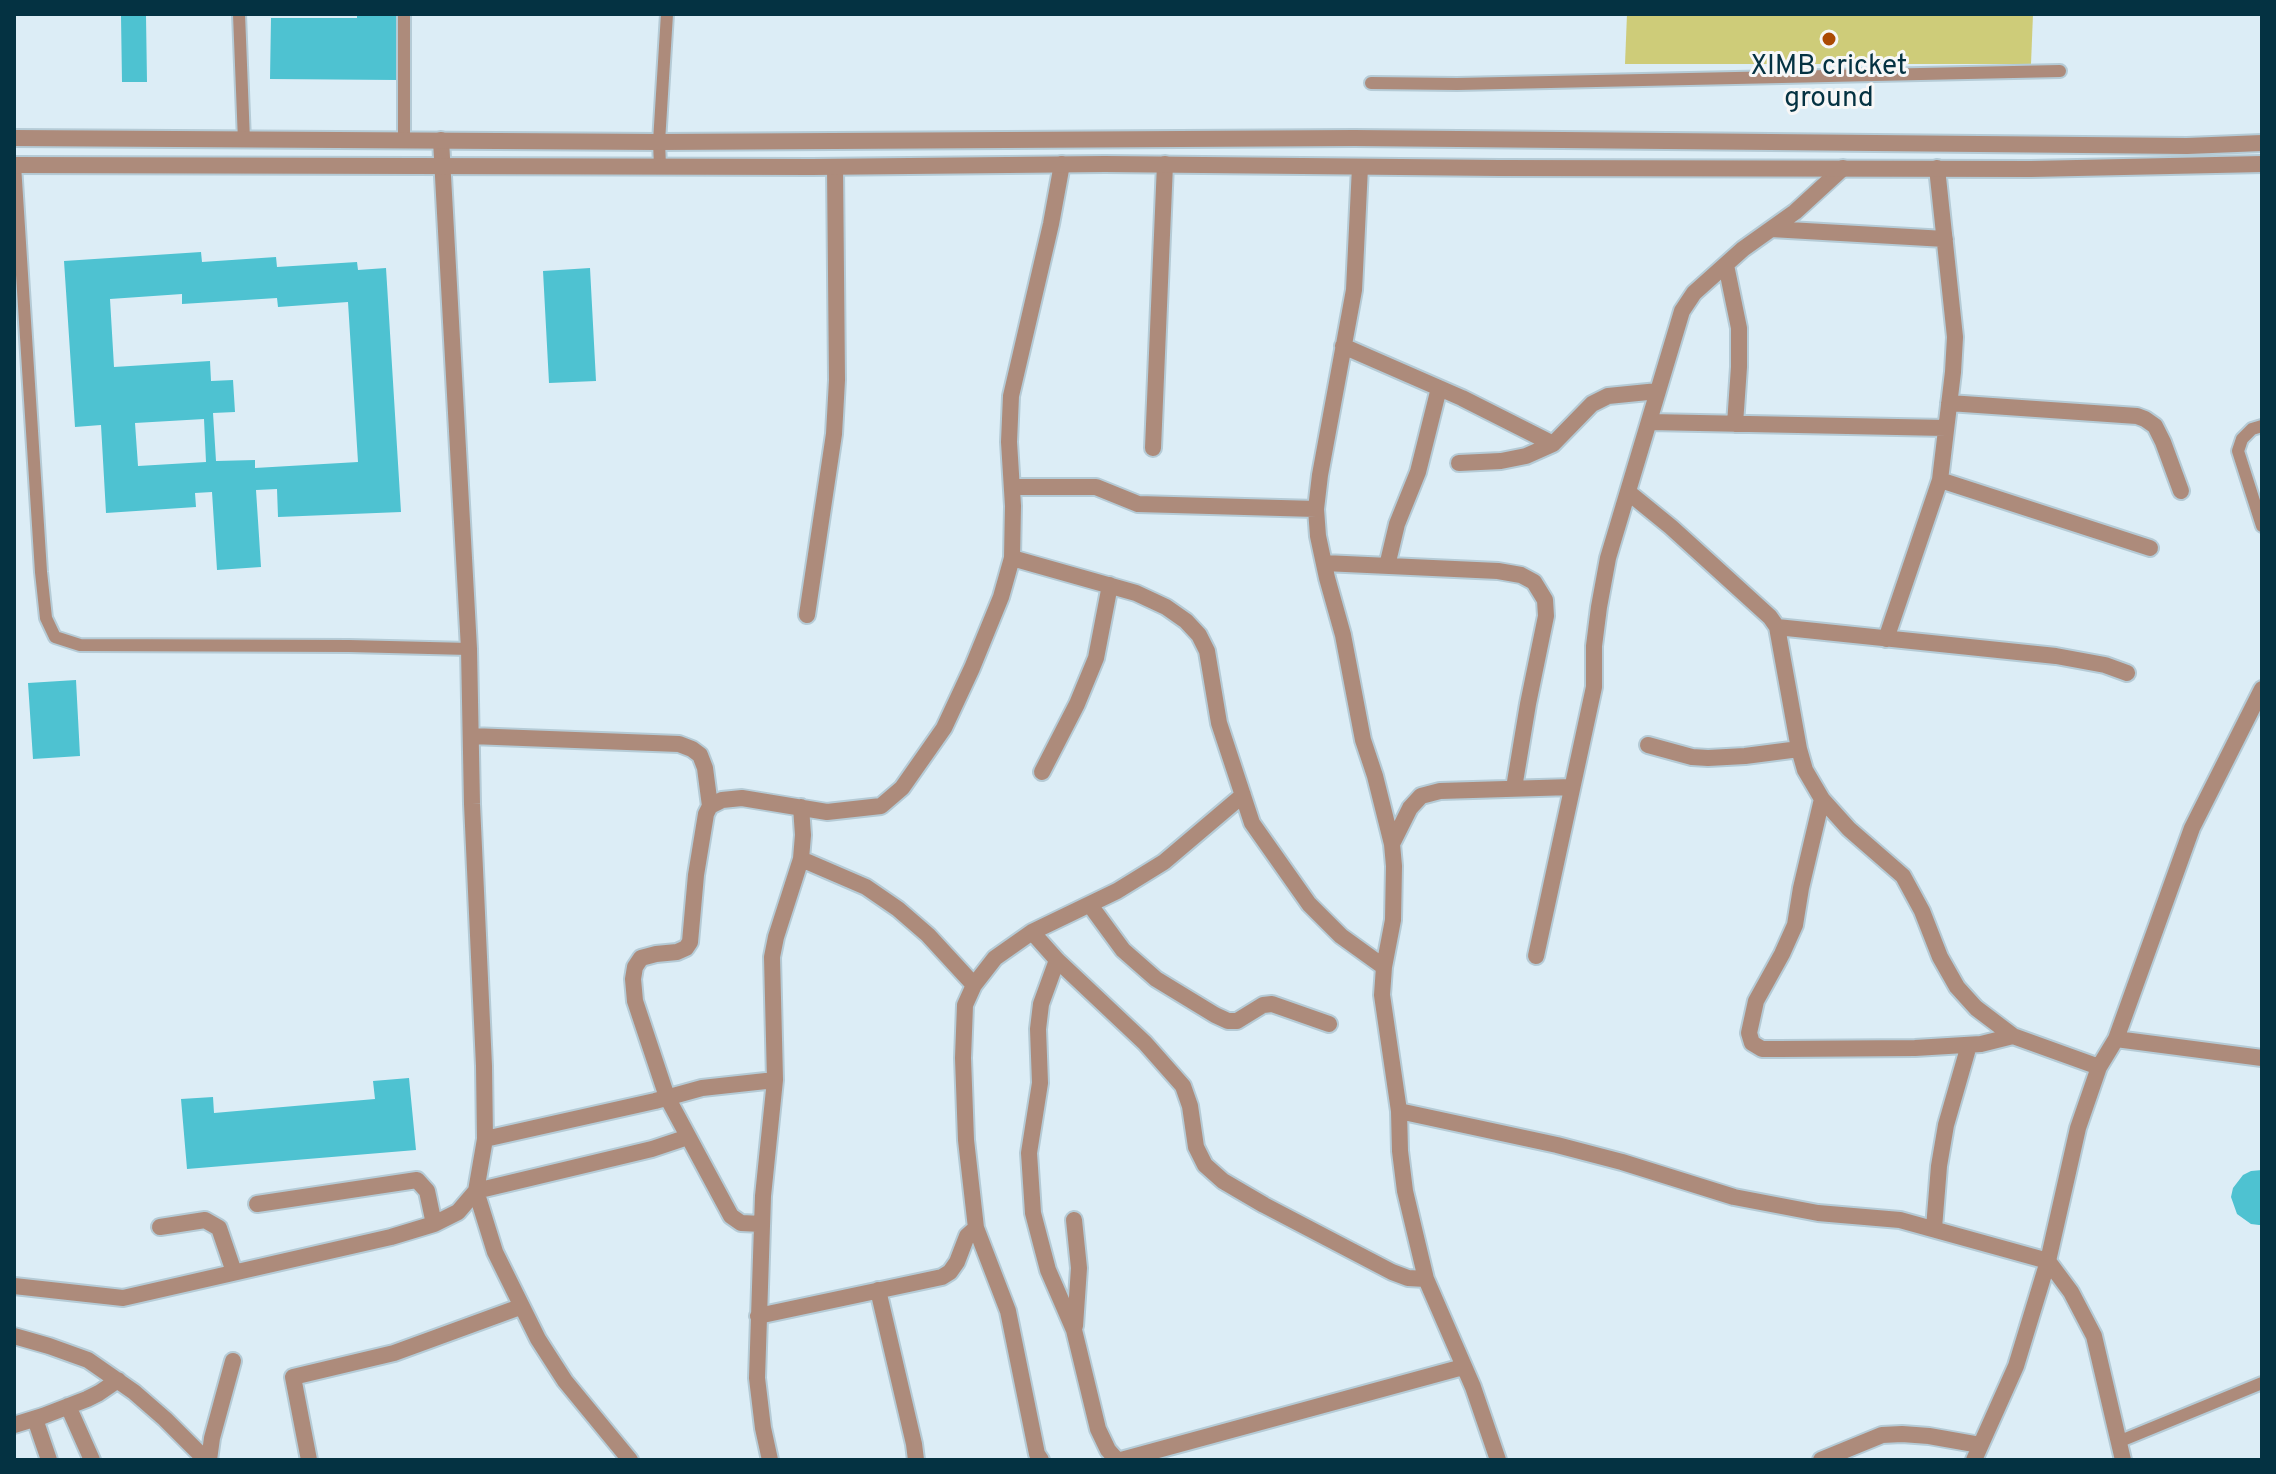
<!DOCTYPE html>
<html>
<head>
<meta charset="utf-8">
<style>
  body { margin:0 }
  #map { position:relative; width:2276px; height:1474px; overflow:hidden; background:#dcedf6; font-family:Overpass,sans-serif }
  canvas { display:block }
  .frame { position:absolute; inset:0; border:16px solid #043242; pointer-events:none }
</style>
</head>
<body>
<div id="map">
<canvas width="2276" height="1474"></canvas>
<div class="frame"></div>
</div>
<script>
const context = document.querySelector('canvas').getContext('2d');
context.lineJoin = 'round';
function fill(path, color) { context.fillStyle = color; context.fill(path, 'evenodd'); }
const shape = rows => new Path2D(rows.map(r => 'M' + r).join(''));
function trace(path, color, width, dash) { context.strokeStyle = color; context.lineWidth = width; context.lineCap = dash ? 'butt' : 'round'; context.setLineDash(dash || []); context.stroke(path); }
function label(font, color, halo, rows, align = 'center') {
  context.font = font + ' Overpass,sans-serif'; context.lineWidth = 6; context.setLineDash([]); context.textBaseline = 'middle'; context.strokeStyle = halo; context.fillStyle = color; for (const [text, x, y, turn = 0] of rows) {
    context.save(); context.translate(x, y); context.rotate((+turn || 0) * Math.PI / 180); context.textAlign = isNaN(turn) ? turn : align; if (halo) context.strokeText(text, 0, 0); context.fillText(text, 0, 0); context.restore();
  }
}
const green = shape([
  [1627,14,2033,14,2031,64,1625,64]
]);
const building = shape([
  [357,14,398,14,397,80,270,79,271,18,357,18],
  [121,16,146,16,147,82,122,82],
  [201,252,202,262,276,257,277,267,357,262,358,270,386,268,401,512,278,517,277,489,256,490,261,567,217,570,212,492,195,493,196,507,106,513,101,425,75,427,64,261],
  [182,294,182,304,277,298,278,307,348,302,358,462,255,468,255,460,216,461,213,413,235,412,233,380,211,381,210,361,114,367,110,299],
  [204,419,206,462,138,466,135,423],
  [590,268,596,381,549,383,543,271],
  [76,680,80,756,33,759,28,683],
  [409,1078,416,1150,187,1169,181,1099,213,1097,214,1113,375,1099,373,1081],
  [2262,1170,2262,1225,2259,1225,2251,1224,2237,1214,2231,1197,2233,1188,2243,1175,2251,1171]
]);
const service = shape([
  [239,14,244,141],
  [404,14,404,140],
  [1371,83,1457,84,2060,71],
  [15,165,41,572,46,618,55,637,80,645,349,646,469,649],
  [660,166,659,142,667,14],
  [2262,426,2252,429,2242,439,2238,451,2262,526],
  [2118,1442,2262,1383]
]);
const minor = shape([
  [441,140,469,649,472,804,484,1066,485,1139,476,1191,495,1252,538,1339,565,1381,630,1460],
  [1360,167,1354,290,1320,475,1316,509,1318,536,1327,578,1343,635,1363,740,1375,776,1392,844],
  [1771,229,1945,239],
  [1726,265,1739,328,1739,367,1735,424],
  [1343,346,1462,398,1553,444],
  [1949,403,2137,416,2145,419,2155,426,2163,442,2181,491],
  [1650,422,1946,428],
  [1153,448,1165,164],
  [1459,463,1501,461,1526,456,1553,444,1592,404,1608,396,1658,391],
  [1940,480,2150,548],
  [1012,487,1096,487,1138,504,1316,509],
  [1628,492,1671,527,1770,617,1777,627,1799,749,1805,770,1822,799,1849,829,1903,876,1922,911,1940,957,1957,987,1976,1008,2013,1036,2099,1067],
  [1012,558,1136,593,1166,607,1186,621,1199,635,1207,651,1219,723,1252,823,1309,904,1341,936,1384,967],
  [1324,563,1498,571,1521,575,1534,582,1545,600,1546,616,1528,704,1514,788],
  [1387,566,1397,524,1418,472,1439,388],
  [807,615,834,434,837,380,835,167],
  [1777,627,2056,656,2105,665,2127,673],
  [1886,639,1940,480,1953,372,1955,337,1937,168],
  [471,736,679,744,692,749,700,755,705,768,710,806],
  [1648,745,1692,757,1708,758,1745,756,1799,749],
  [1042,772,1077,704,1096,658,1110,585],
  [1822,799,1801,888,1795,925,1782,954,1756,1001,1749,1033,1752,1043,1762,1049,1780,1049,1915,1048,1981,1044,2013,1036],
  [801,859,866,887,898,909,928,935,974,985],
  [1090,905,1123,950,1156,979,1215,1015,1228,1021,1237,1021,1263,1005,1272,1004,1329,1024],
  [1032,932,1057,960,1145,1043,1183,1086,1190,1106,1196,1147,1205,1165,1223,1181,1264,1205,1392,1272,1408,1278,1426,1279],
  [1536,956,1594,687,1594,646,1599,607,1608,558,1682,311,1694,293,1743,249,1795,212,1843,168],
  [1057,960,1041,1004,1038,1029,1040,1083,1029,1153,1033,1213,1048,1270,1074,1330,1098,1429,1108,1450,1117,1460],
  [2116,1039,2262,1058],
  [1399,1111,1557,1145,1622,1162,1734,1197,1818,1213,1900,1220,2048,1261,2071,1292,2094,1336,2123,1460],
  [485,1139,655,1101,702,1088,775,1080],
  [257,1204,417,1180,427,1191,434,1224],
  [1074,1220,1079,1268,1075,1326],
  [762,1224,741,1223,731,1216,667,1097,635,1001,633,979,635,967,641,958,656,954,677,952,686,948,690,942,696,875,706,814,710,806,722,800,742,798,827,812,881,806,902,788,944,728,972,668,1001,597,1012,558,1013,506,1009,442,1011,396,1051,224,1062,164],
  [160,1227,205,1220,219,1228,234,1272],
  [1934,1228,1939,1166,1946,1125,1969,1045],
  [14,1286,123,1298,391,1237,434,1224,458,1212,476,1191,652,1149,688,1137],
  [878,1290,914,1444,916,1460],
  [758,1316,942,1277,950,1272,957,1262,967,1236,976,1228],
  [14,1336,49,1346,88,1360,134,1392,165,1419,206,1460],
  [68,1406,92,1460],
  [35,1419,49,1460],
  [14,1425,43,1416,87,1399,99,1393,118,1380],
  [209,1460,212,1438,233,1361],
  [309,1460,293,1377,394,1353,520,1307],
  [770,1460,763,1428,757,1378,763,1196,775,1080,772,957,776,937,801,859,803,835,801,807],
  [1041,1460,1037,1454,1008,1311,976,1228,966,1140,963,1058,965,1005,974,985,995,958,1032,932,1117,891,1164,862,1243,795],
  [1121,1460,1463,1367],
  [1498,1460,1473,1387,1426,1279,1405,1191,1400,1151,1399,1111,1382,995,1384,967,1393,920,1394,866,1392,844,1410,808,1421,796,1440,791,1572,787],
  [1821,1460,1882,1435,1902,1434,1929,1436,1980,1445],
  [1974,1460,2016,1366,2048,1261,2078,1128,2099,1067,2116,1039,2192,828,2262,689]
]);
const tertiary = shape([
  [14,138,659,142,1354,138,2187,146,2262,143],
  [14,165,812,167,1105,164,1499,168,2031,169,2262,164]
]);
const markers = [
  [1829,39,8,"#ab4a03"]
];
const poiNames = [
  ["XIMB cricket",1829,68],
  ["ground",1829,100]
];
fill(green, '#cecc79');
fill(building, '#4ec2d1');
trace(service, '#b5cbd6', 16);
trace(minor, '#b5cbd6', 20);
trace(tertiary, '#b5cbd6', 20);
trace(service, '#ad8b7b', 12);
trace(minor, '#ad8b7b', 16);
trace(tertiary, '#ad8b7b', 16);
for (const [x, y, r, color] of markers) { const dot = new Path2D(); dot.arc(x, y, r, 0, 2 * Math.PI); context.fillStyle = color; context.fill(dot); trace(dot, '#f7f7f7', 3); }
label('28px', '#043242', '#f7f7f7', poiNames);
</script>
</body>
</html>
